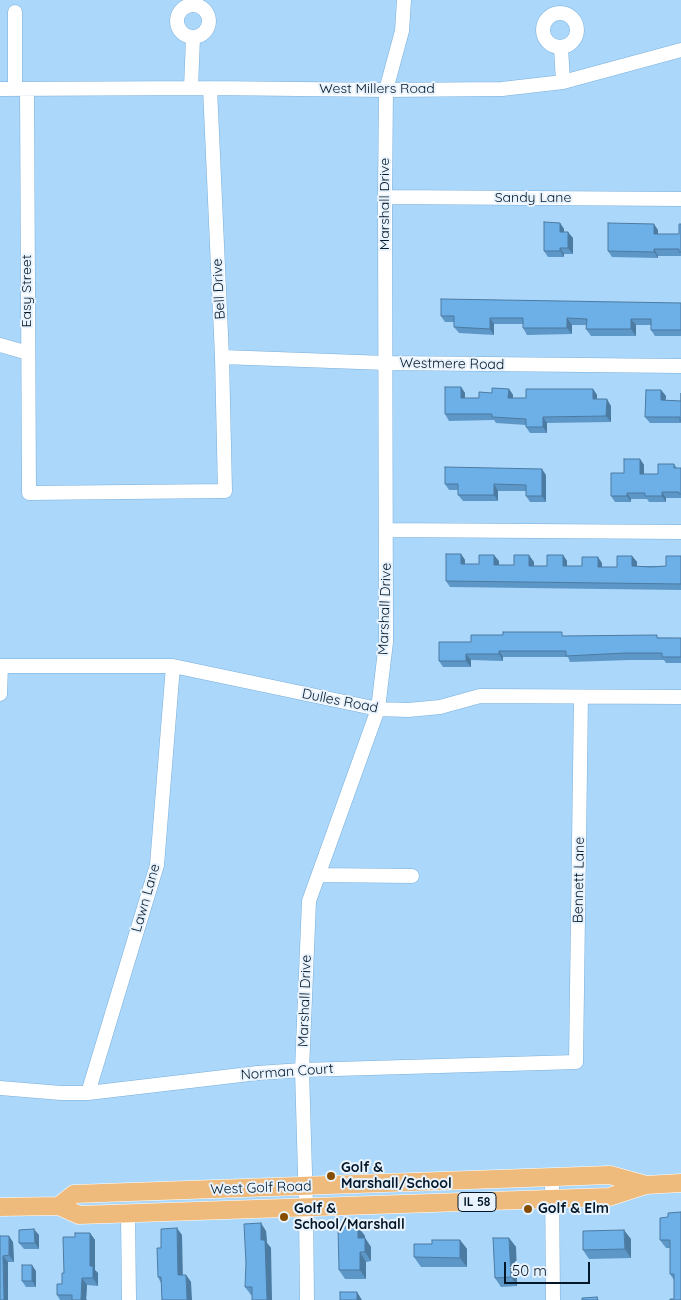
<!DOCTYPE html>
<html>
<head>
<meta charset="utf-8">
<style>
  body { margin:0 }
  #map { position:relative; width:681px; height:1300px; overflow:hidden; background:#abd7fb; font-family:Quicksand,sans-serif }
  canvas { display:block }
  .scale { position:absolute; left:504px; top:1262px; width:86px; height:22px; box-sizing:border-box; border:2px solid #031728; border-top:0; padding-left:6px; font-size:15px; line-height:18px; white-space:nowrap; color:#031728; -webkit-text-stroke:4px #e8f3fd; paint-order:stroke }
</style>
</head>
<body>
<div id="map">
<canvas width="681" height="1300"></canvas>
<div class="scale">50 m</div>
</div>
<script>
const context = document.querySelector('canvas').getContext('2d');
context.lineJoin = 'round';
const shape = rows => new Path2D(rows.map(r => 'M' + r).join(''));
function trace(path, color, width, dash) { context.strokeStyle = color; context.lineWidth = width; context.lineCap = dash ? 'butt' : 'round'; context.setLineDash(dash || []); context.stroke(path); }
function fill(path, color) { context.fillStyle = color; context.fill(path, 'evenodd'); }
function label(font, color, halo, rows, align = 'center') {
  context.font = font + ' Quicksand,sans-serif'; context.lineWidth = 4; context.setLineDash([]); context.textBaseline = 'middle'; context.strokeStyle = halo; context.fillStyle = color; for (const [text, x, y, turn = 0] of rows) {
    context.save(); context.translate(x, y); context.rotate((+turn || 0) * Math.PI / 180); context.textAlign = isNaN(turn) ? turn : align; if (halo) context.strokeText(text, 0, 0); context.fillText(text, 0, 0); context.restore();
  }
}
const minor = shape([
  '177 21a16 16 0 1 1 32 0a16 16 0 1 1-32 0Z',
  [15,12,15,89],
  '543 30a17 17 0 1 1 34 0a17 17 0 1 1-34 0Z',
  [561,47,563,82],
  [191,88,193,38],
  [0,89,210,88,386,90,502,89,563,82,681,50],
  [27,89,29,493,225,491,222,357,210,88],
  [385,197,681,199],
  [0,345,28,353],
  [222,357,386,363,681,366],
  [386,530,681,532],
  [0,666,173,666,378,709,408,710,440,707,480,696,681,697],
  [0,694,1,666],
  [319,875,412,876],
  [0,1088,61,1093,88,1093,258,1073,302,1070,576,1062,581,697],
  [88,1093,157,865,173,666],
  [552,1177,553,1300],
  [128,1214,129,1300],
  [307,1300,306,1207,302,1070,309,901,378,709,386,642,385,197,386,90,402,31,404,0]
]);
const major = shape([
  [59,1206,74,1194,610,1175,646,1185],
  [0,1207,59,1206,79,1215,609,1197,646,1185,681,1183]
]);
const wall = shape([
  [560,223,564,229,564,232,573,238,573,254,564,254,564,257,548,257,544,251],
  [681,224,681,256,658,256,658,258,612,257,608,251,658,230,658,234,679,234],
  [681,303,681,336,655,336,651,330,651,325,636,325,636,336,591,336,586,329,586,325,572,325,572,334,527,335,523,328,523,324,494,324,494,335,459,333,454,327,454,322,445,322,441,316],
  [461,387,465,393,465,398,479,398,492,393,509,389,513,395,513,398,526,398,593,389,597,395,597,399,611,406,611,422,547,423,547,433,530,433,526,427,526,425,496,423,494,420,449,421,445,414],
  [661,390,666,396,665,400,681,401,681,393,681,423,650,423,645,417],
  [640,459,644,465,644,474,658,474,674,464,677,468,681,468,681,498,666,498,666,502,649,502,647,499,631,499,631,502,615,502,611,496,624,473],
  [546,475,546,502,530,502,526,496,526,491,498,491,498,501,463,501,458,495,458,490,449,490,445,484],
  [461,554,465,560,465,564,479,564,499,561,499,565,514,565,534,562,534,566,547,566,563,555,567,561,567,566,582,566,602,563,602,567,617,567,632,556,637,562,637,566,666,566,681,556,681,590,450,587,446,581],
  [565,636,681,638,681,663,666,663,664,660,630,660,570,662,568,657,503,657,503,661,471,660,471,667,443,667,439,661,471,642],
  [681,1212,674,1299,674,1280,670,1274,670,1248,666,1248,660,1240,668,1217],
  [358,1227,365,1236,365,1238,371,1247,371,1261,366,1262,366,1279,345,1279,339,1270],
  [266,1231,267,1243,271,1248,271,1262,252,1295,251,1295,245,1287],
  [90,1233,95,1240,95,1270,98,1273,98,1286,87,1285,86,1300,60,1300,57,1295,62,1284,75,1237],
  [39,1235,39,1249,24,1249,19,1243],
  [182,1235,182,1275,186,1275,191,1282,161,1283,158,1277,161,1248],
  [0,1236,13,1242,14,1262,8,1262,8,1300],
  [509,1238,516,1247,517,1286,501,1287,495,1278],
  [631,1239,631,1258,589,1259,583,1250],
  [460,1240,467,1249,467,1267,421,1267,414,1257,432,1244],
  [36,1271,36,1287,26,1287,22,1281]
]);
const shadedWall = shape([
  [560,223,564,229,564,238,560,232],
  [654,224,658,230,658,240,654,234],
  [568,232,573,238,573,254,568,248],
  [560,248,564,254,564,257,560,251],
  [654,249,658,256,658,258,654,252],
  [490,318,494,324,494,335,490,329],
  [567,318,572,325,572,334,567,328],
  [631,319,636,325,636,336,631,329],
  [461,387,465,393,465,404,461,398],
  [509,389,513,395,513,404,508,398],
  [593,389,597,395,597,406,593,399],
  [661,390,666,396,665,407,661,400],
  [607,399,611,406,611,422,606,416],
  [543,417,547,423,547,433,543,427],
  [640,459,644,465,644,480,640,474],
  [542,469,546,475,546,502,542,496],
  [494,484,498,491,498,501,494,495],
  [662,492,666,498,666,502,662,496],
  [627,493,631,499,631,502,627,496],
  [461,554,465,560,465,571,461,564],
  [494,555,499,561,499,571,494,565],
  [529,555,534,562,534,572,529,566],
  [563,555,567,561,567,572,563,566],
  [632,556,637,562,637,572,632,566],
  [598,557,602,563,602,573,598,567],
  [499,651,503,657,503,661,499,654],
  [466,654,471,660,471,667,466,661],
  [261,1223,266,1231,267,1243,271,1248,272,1300,267,1300,261,1240],
  [358,1227,365,1236,365,1247,358,1238],
  [177,1228,182,1235,183,1282,178,1275],
  [34,1229,39,1235,39,1249,35,1243],
  [624,1230,631,1239,631,1258,625,1249],
  [90,1233,95,1240,95,1270,98,1273,98,1286,93,1278,90,1266],
  [9,1236,13,1242,14,1262,9,1255],
  [365,1238,371,1247,371,1261,365,1252],
  [509,1238,516,1247,517,1286,511,1277],
  [460,1240,467,1249,467,1267,460,1258],
  [360,1252,366,1262,366,1279,360,1270],
  [3,1256,8,1262,8,1300,4,1300],
  [32,1265,36,1271,36,1287,32,1281],
  [186,1275,191,1282,192,1300,187,1300],
  [82,1278,87,1285,86,1300,81,1300],
  [357,1292,362,1300,357,1300]
]);
const building = shape([
  [544,222,560,223,560,232,568,232,568,248,560,248,560,251,544,251,544,222],
  [608,223,654,224,654,234,679,234,679,224,681,224,681,252,679,252,679,249,654,249,654,252,608,251,608,223],
  [441,299,681,303,681,330,651,330,651,319,631,319,631,329,586,329,587,319,567,318,567,328,523,328,523,318,490,318,490,329,454,327,454,316,441,316,441,299],
  [445,387,461,387,461,398,479,398,479,392,492,393,492,388,509,389,508,398,526,398,526,389,593,389,593,399,607,399,606,416,543,417,543,427,526,427,526,419,492,417,492,414,445,414,445,387],
  [646,390,661,390,661,400,681,401,681,393,681,421,680,421,680,417,645,417,646,390],
  [624,459,640,459,640,474,658,474,658,464,674,464,674,468,681,468,681,494,679,494,679,492,662,492,662,496,645,496,645,493,627,493,627,496,611,496,611,473,624,473,624,459],
  [445,467,542,469,542,496,526,496,526,485,494,484,494,495,458,495,458,484,445,484,445,467],
  [446,554,461,554,461,564,479,564,479,555,494,555,494,565,514,565,514,555,529,555,529,566,547,566,547,555,563,555,563,566,582,566,582,557,598,557,598,567,617,567,617,556,632,556,632,566,651,567,666,566,666,556,681,556,681,584,446,581,446,554],
  [503,632,562,632,562,636,657,635,657,638,681,638,681,657,662,657,662,653,625,653,566,656,566,651,499,651,499,654,466,654,466,661,439,661,439,642,471,642,471,635,503,635,503,632],
  [681,1212,681,1300,670,1300,670,1299,674,1299,674,1274,670,1274,670,1240,660,1240,660,1218,668,1217,668,1213,681,1212],
  [261,1223,261,1240,265,1240,267,1300,252,1300,252,1287,245,1287,246,1263,244,1224,261,1223],
  [338,1227,358,1227,358,1238,365,1238,365,1252,360,1252,360,1270,339,1270,338,1227],
  [177,1228,178,1275,186,1275,187,1300,162,1300,161,1277,158,1277,157,1248,161,1248,161,1229,177,1228],
  [34,1229,35,1243,19,1243,19,1230,34,1229],
  [624,1230,625,1249,583,1250,583,1231,624,1230],
  [75,1233,90,1233,90,1266,93,1266,93,1278,82,1278,81,1300,87,1300,72,1300,72,1295,57,1295,57,1284,62,1284,62,1273,64,1273,63,1237,75,1237,75,1233],
  [0,1236,9,1236,9,1255,3,1256,4,1300,0,1300,0,1236],
  [493,1238,509,1238,511,1277,495,1278,493,1238],
  [432,1240,460,1240,460,1258,414,1257,414,1244,432,1244,432,1240],
  [22,1265,32,1265,32,1281,22,1281,22,1265],
  [340,1292,357,1292,357,1300,340,1300,340,1292],
  [597,1297,598,1300,582,1300,582,1298,597,1297]
]);
const markers = [
  [331,1176,5,"#864d00"],
  [528,1209,5,"#864d00"],
  [284,1217,5,"#864d00"]
];
const shields = [
  [477,1202,38]
];
const shieldNames = [
  ["IL 58",477,1202]
];
const streetNames = [
  ["West Millers Road",377,89],
  ["Sandy Lane",533,198],
  ["Marshall Drive",385,204,-90],
  ["Bell Drive",219,289,-93],
  ["Easy Street",27,291,-90],
  ["Westmere Road",452,364,1],
  ["Marshall Drive",385,609,-88],
  ["Dulles Road",340,701,11],
  ["Bennett Lane",579,880,-89],
  ["Lawn Lane",146,898,-74],
  ["Marshall Drive",305,1001,-88],
  ["Norman Court",287,1072,-4],
  ["West Golf Road",261,1188,-2]
];
const poiNames = [
  ["Golf &",341,1168],
  ["Marshall/School",341,1184],
  ["Golf &",294,1209],
  ["School/Marshall",294,1225],
  ["Golf & Elm",538,1209]
];
trace(minor, '#79afdb', 15);
trace(major, '#fff', 19);
trace(minor, '#fff', 14);
trace(major, '#efbb7d', 18);
fill(wall, '#5d97c7');
fill(shadedWall, '#4c7ba2');
fill(building, '#6cb0e7');
trace(building, '#4c7ba2', 1);
for (const [x, y, r, color] of markers) { const dot = new Path2D(); dot.arc(x, y, r, 0, 2 * Math.PI); context.fillStyle = color; context.fill(dot); trace(dot, '#e8f3fd', 2); }
for (const [x, y, w] of shields) { const box = new Path2D(); box.roundRect(x - w / 2, y - 9.5, w, 19, 4); context.fillStyle = '#e8f3fd'; context.fill(box); trace(box, '#031728', 1); }
label('bold 12px', '#031728', null, shieldNames);
label('14px', '#031728', '#e8f3fd', streetNames);
label('bold 14px', '#031728', '#e8f3fd', poiNames, 'left');
</script>
</body>
</html>
